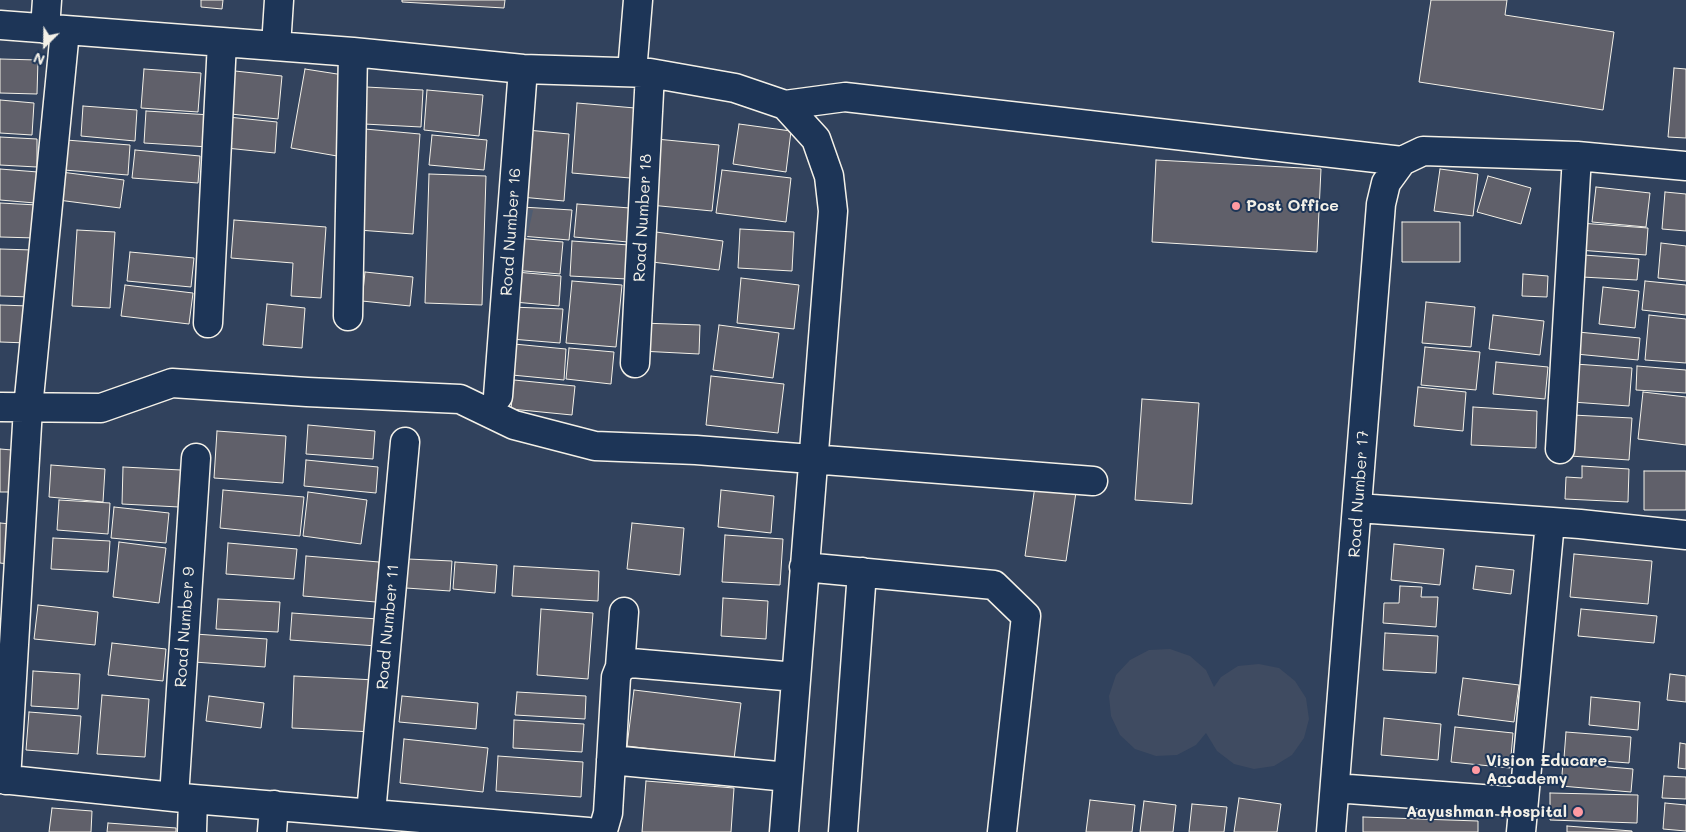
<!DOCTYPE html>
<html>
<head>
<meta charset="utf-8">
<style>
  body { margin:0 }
  #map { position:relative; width:1686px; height:832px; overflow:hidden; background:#31425d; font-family:Mali,sans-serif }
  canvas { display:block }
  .north { position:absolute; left:20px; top:20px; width:50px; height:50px; -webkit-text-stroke:4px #1d3557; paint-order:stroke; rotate:203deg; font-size:14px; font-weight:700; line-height:20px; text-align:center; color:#f4f1e8 }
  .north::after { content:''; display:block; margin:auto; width:18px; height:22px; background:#f4f1e8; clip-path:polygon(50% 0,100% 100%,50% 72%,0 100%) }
</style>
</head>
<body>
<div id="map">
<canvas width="1686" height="832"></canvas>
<div class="north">N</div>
</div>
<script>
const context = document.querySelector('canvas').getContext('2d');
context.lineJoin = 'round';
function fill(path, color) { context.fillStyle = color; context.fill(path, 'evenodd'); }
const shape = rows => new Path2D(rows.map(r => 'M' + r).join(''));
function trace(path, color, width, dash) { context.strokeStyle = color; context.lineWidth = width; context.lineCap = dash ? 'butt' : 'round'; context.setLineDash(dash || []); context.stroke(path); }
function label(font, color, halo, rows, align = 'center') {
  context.font = font + ' Mali,sans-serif'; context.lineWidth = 4; context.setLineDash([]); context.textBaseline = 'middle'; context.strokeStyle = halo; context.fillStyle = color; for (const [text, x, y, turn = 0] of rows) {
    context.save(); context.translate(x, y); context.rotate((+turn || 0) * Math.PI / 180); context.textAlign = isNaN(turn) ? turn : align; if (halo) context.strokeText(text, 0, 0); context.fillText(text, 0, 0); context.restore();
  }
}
const built = shape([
  [1170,649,1190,656,1206,670,1214,687,1221,677,1238,666,1259,664,1279,668,1295,681,1306,698,1309,719,1304,738,1292,755,1274,766,1254,769,1234,764,1217,751,1206,733,1196,745,1177,755,1156,756,1135,749,1120,735,1111,716,1109,696,1116,675,1130,660,1149,650]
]);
const building = shape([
  [201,0,223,0,222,9,201,7,201,0],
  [402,0,505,0,504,8,402,2,402,0],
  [1431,0,1507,0,1505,15,1614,32,1603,110,1419,82,1431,0],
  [0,59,38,60,37,94,0,93,0,59],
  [1674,68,1686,69,1686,138,1668,137,1674,68],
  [144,69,201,73,198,112,141,108,144,69],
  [305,69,350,76,337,156,291,148,305,69],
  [235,71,282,76,278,119,231,114,235,71],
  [366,87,423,90,421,127,364,124,366,87],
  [427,90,483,95,479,136,424,130,427,90],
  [0,100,34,103,32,135,0,133,0,100],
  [577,103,635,108,630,178,572,173,577,103],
  [83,106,137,110,135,141,81,136,83,106],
  [146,111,211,115,209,147,144,143,146,111],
  [228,117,277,122,275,153,226,148,228,117],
  [739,124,791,131,786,172,733,164,739,124],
  [365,129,420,134,413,234,358,230,365,129],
  [527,130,569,134,564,201,521,197,527,130],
  [432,135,487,140,484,170,429,165,432,135],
  [0,137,37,139,37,167,0,165,0,137],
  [656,139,719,145,712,211,650,205,656,139],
  [66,140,130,145,128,175,64,170,66,140],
  [135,150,200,156,198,183,132,178,135,150],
  [1156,160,1321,169,1317,252,1152,242,1156,160],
  [0,169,38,172,35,203,0,200,0,169],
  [1440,169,1478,174,1473,216,1434,211,1440,169],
  [722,170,791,178,786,222,716,213,722,170],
  [61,172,124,180,120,208,58,200,61,172],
  [429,174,486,176,482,305,425,303,429,174],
  [1488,176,1531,188,1521,224,1477,212,1488,176],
  [1596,187,1650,193,1646,227,1592,222,1596,187],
  [1665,192,1686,194,1686,231,1662,229,1665,192],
  [0,203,37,205,36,238,0,237,0,203],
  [577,204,630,208,628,242,574,237,577,204],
  [522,207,572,210,569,240,521,236,522,207],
  [234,220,326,227,321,298,291,296,293,263,231,258,234,220],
  [1402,222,1460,222,1460,262,1402,262,1402,222],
  [1580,223,1648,228,1646,255,1578,250,1580,223],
  [740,229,794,232,792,271,738,268,740,229],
  [77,230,115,232,110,308,72,306,77,230],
  [656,232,723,241,719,270,652,262,656,232],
  [515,238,563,242,560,274,513,270,515,238],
  [572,241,629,245,627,279,570,276,572,241],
  [1661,243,1686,246,1686,281,1658,278,1661,243],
  [0,249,33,250,31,297,0,296,0,249],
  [130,252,194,258,191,287,127,281,130,252],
  [1584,255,1639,259,1637,280,1582,277,1584,255],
  [365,272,413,277,410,306,362,301,365,272],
  [516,272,561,276,559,306,514,302,516,272],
  [1523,274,1548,276,1547,297,1522,296,1523,274],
  [741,278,799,285,794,329,737,323,741,278],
  [572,281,622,285,616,347,566,343,572,281],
  [1645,281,1686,285,1686,315,1642,310,1645,281],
  [125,285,193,293,189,324,121,316,125,285],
  [1603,287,1639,291,1635,328,1599,324,1603,287],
  [1426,302,1475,307,1471,347,1422,343,1426,302],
  [267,304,305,308,302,348,263,345,267,304],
  [0,305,29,306,28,343,0,342,0,305],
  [511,307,563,309,560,343,511,339,511,307],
  [1493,315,1544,321,1540,355,1489,349,1493,315],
  [1649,315,1686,319,1686,363,1645,360,1649,315],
  [641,323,700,325,699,354,640,351,641,323],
  [719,325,779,333,773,378,713,370,719,325],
  [1578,332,1640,338,1638,360,1576,354,1578,332],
  [514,344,566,349,564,380,512,375,514,344],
  [1425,347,1480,352,1476,390,1421,385,1425,347],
  [569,348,614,352,611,384,566,379,569,348],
  [1496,362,1548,367,1545,399,1493,394,1496,362],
  [1575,364,1632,368,1629,406,1572,402,1575,364],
  [1637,366,1686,370,1686,393,1636,390,1637,366],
  [711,376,784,384,778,433,706,425,711,376],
  [514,380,575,386,572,415,511,409,514,380],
  [1418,387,1466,392,1463,431,1414,426,1418,387],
  [1643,392,1686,397,1686,445,1638,439,1643,392],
  [1142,399,1199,403,1192,504,1135,500,1142,399],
  [1473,407,1537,411,1536,448,1471,445,1473,407],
  [1572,415,1632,418,1629,460,1570,456,1572,415],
  [308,425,375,431,373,459,306,454,308,425],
  [217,431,286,436,283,483,214,478,217,431],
  [0,449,12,450,10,492,0,492,0,449],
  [306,460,378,467,376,493,304,486,306,460],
  [51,465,105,469,103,502,49,497,51,465],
  [1582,466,1629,469,1628,502,1565,499,1566,477,1582,478,1582,466],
  [123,467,181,470,179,507,122,504,123,467],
  [1644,471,1686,471,1686,510,1644,510,1644,471],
  [1035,486,1076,492,1066,561,1025,556,1035,486],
  [223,490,304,497,300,536,220,528,223,490],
  [721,490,774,496,771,533,718,527,721,490],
  [308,492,367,500,361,544,303,536,308,492],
  [59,500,110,503,108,534,57,530,59,500],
  [114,507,169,513,166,543,111,538,114,507],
  [0,523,11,524,8,564,0,563,0,523],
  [632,523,684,528,680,575,627,569,632,523],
  [725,535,783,539,780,585,722,582,725,535],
  [53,538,110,541,108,572,51,569,53,538],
  [119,542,166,548,159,603,113,597,119,542],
  [228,543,297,549,294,579,226,574,228,543],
  [1394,544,1444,549,1440,585,1391,580,1394,544],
  [1574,554,1652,561,1648,604,1570,597,1574,554],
  [306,556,379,562,376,602,303,596,306,556],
  [408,559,452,561,450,591,406,588,408,559],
  [455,562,497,565,495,593,453,589,455,562],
  [514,566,599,571,598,601,512,596,514,566],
  [1476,566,1514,570,1511,594,1473,589,1476,566],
  [1400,586,1422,587,1421,597,1438,597,1436,627,1383,623,1384,603,1399,603,1400,586],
  [723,598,768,601,766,639,721,636,723,598],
  [218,599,280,602,278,632,216,629,218,599],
  [38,605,98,612,95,645,34,639,38,605],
  [541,609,593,613,588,679,537,675,541,609],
  [1581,609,1657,616,1654,643,1578,636,1581,609],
  [292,613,378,619,377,646,290,640,292,613],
  [1385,633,1438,636,1436,673,1383,670,1385,633],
  [195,634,267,639,265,667,194,662,195,634],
  [112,643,166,649,163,681,108,675,112,643],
  [33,671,80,674,78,709,31,706,33,671],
  [1670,674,1686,676,1686,702,1667,700,1670,674],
  [294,676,376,680,373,732,292,728,294,676],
  [1463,678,1519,685,1514,722,1458,715,1463,678],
  [634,690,741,703,734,759,627,746,634,690],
  [517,692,586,696,585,719,515,715,517,692],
  [102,695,149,699,145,757,97,754,102,695],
  [209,696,264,703,261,728,206,721,209,696],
  [402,696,478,703,476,729,399,722,402,696],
  [1591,697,1640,702,1638,730,1589,725,1591,697],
  [29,712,81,716,78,754,26,750,29,712],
  [1384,718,1441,724,1438,760,1381,755,1384,718],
  [514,720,584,724,582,752,513,748,514,720],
  [1455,727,1513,733,1510,768,1451,762,1455,727],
  [1566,732,1631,737,1629,763,1564,758,1566,732],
  [404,739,488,748,483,792,400,783,404,739],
  [1680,743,1686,744,1686,769,1678,768,1680,743],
  [498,756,583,762,581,797,496,791,498,756],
  [1563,763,1633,769,1631,792,1561,786,1563,763],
  [1664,776,1686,777,1686,799,1662,798,1664,776],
  [646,781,734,788,731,832,642,832,646,781],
  [1550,793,1638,795,1637,823,1550,820,1550,793],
  [1239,798,1281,804,1277,832,1234,832,1239,798],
  [1090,800,1135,805,1132,832,1086,832,1090,800],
  [1144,801,1176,805,1173,832,1140,832,1144,801],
  [1665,803,1686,805,1686,831,1663,829,1665,803],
  [1192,804,1227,807,1224,832,1189,832,1192,804],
  [52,808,92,811,91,832,49,832,52,808],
  [1363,817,1478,821,1478,832,1363,832,1363,817],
  [108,823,176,828,176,832,107,832,108,823],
  [1567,826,1632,831,1632,832,1567,832,1567,826]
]);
const minorTunnel = shape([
  [521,222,530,224]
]);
const minor = shape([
  [0,25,353,52,523,69,650,73,735,88,785,105,816,139,829,176,833,211,784,832],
  [45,29,47,0],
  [276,46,279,0],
  [632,72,638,0],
  [785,105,845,97,1402,161,1423,151,1577,156,1686,166],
  [348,316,353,52],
  [208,323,222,42],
  [635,363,650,73],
  [498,396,523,69],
  [0,407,101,408,172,383,307,392,460,399,514,425,595,446,696,450,1093,481],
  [1560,449,1577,156],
  [1358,508,1580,524,1686,535],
  [804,567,994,585,1026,616,1002,832],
  [620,667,624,612],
  [611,760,788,777],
  [0,779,193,799,588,832],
  [6,780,28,408,65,31],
  [1335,788,1522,802],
  [174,797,196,458],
  [371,813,405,442],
  [192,832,193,799],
  [272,832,274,805],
  [596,832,604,827,608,813,616,677,620,667,631,663,796,677],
  [843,832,862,572],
  [1331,832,1381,204,1386,183,1402,161],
  [1521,832,1550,522]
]);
const markers = [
  [1236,206,5,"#ff9aa2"],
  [1476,770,5,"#ff9aa2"],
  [1578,812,6,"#ff9aa2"]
];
const poiNames = [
  ["Post Office",1246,206],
  ["Vision Educare",1486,761],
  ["Aacademy",1486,779],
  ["Aayushman Hospital",1567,812,"right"]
];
const streetNames = [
  ["Road Number 18",643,218,-87],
  ["Road Number 16",511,232,-86],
  ["Road Number 17",1359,494,-86],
  ["Road Number 9",185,627,-86],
  ["Road Number 11",388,627,-85]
];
fill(built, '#3f4b61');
fill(building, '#60606a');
trace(building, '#f4f1e8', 1);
trace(minorTunnel, '#4e5c72', 28, [28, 14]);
trace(minor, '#f4f1e8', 31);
trace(minor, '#1d3557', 28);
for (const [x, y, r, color] of markers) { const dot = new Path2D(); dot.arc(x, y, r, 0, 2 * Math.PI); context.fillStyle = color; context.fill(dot); trace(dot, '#1d3557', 2); }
label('bold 16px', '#f4f1e8', '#1d3557', poiNames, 'left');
label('16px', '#f4f1e8', '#1d3557', streetNames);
</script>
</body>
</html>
